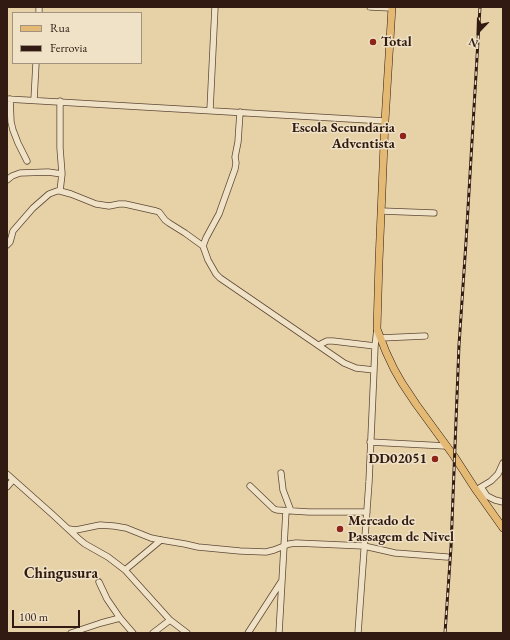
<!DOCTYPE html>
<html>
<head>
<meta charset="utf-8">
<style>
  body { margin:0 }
  #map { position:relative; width:510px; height:640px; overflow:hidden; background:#e7d2a7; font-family:"EB Garamond",serif }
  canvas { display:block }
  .frame { position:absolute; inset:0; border:8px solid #301a12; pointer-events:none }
  .legend { position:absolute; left:12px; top:12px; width:130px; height:52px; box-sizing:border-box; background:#efe2c6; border:1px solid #a3927e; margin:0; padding:5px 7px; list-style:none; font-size:12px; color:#301a12 }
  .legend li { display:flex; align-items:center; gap:8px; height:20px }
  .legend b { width:20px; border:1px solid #a3927e }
  .north { position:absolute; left:458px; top:12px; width:40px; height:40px; -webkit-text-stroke:3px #efe2c6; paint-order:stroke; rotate:203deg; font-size:11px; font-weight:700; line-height:16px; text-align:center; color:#301a12 }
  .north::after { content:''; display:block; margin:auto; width:14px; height:18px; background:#301a12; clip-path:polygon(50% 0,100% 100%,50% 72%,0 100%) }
  .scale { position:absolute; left:12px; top:610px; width:68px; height:18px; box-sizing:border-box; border:2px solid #301a12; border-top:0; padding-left:5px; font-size:12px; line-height:14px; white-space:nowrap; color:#301a12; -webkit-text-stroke:3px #efe2c6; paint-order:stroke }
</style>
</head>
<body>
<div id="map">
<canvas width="510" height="640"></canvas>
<div class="frame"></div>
<ul class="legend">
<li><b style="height:5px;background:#e4b974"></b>Rua</li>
<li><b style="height:5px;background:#301a12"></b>Ferrovia</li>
</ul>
<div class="north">N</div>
<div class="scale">100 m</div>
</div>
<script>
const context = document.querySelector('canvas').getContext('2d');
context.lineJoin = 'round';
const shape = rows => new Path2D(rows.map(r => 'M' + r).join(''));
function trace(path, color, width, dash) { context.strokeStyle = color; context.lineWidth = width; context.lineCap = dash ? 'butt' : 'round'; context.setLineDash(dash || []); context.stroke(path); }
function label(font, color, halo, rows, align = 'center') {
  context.font = font + ' "EB Garamond",serif'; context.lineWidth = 3; context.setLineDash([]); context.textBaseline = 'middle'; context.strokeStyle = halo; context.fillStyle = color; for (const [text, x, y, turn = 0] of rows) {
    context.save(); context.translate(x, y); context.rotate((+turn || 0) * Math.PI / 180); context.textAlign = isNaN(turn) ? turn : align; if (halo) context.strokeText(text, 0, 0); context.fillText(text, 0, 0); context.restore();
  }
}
const minor = shape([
  [370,7,392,8],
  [39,13,39,7],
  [7,99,385,121],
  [10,99,11,122,13,130,18,143,27,161],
  [34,100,36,63],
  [60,101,60,148,62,174,60,191],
  [210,110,215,7],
  [240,112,238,142,235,157,236,163,235,169,219,214,213,225,206,238,203,246,208,260,216,274,220,278,344,363,356,368,374,370],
  [7,180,12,176,20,173,48,172,62,174],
  [381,211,434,213],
  [7,245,10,242,13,231,33,208,49,194,57,191,60,191,71,194,96,204,109,206,119,204,125,204,156,211,159,212,165,220,169,223,185,233,203,246],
  [380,338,425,336],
  [319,345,327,341,333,341,375,346],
  [370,442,446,446],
  [281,473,283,490,291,511],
  [7,474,52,514,80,540,85,544,108,557,125,570,170,620],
  [250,486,274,509,277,510,309,512,367,512],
  [7,487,13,480],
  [481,487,487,496,495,500,503,502],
  [476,490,491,481,498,474,503,463],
  [69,529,76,530,100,525,114,526,126,528,151,538,161,540,185,544,198,547,240,551,266,552,274,550,289,544,296,543,364,546,395,553,447,557],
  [125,570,161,540],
  [99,582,107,599,120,618,133,633],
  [71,633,101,623,120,618],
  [153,633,170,620,187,633],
  [248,633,281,582],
  [279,633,286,511],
  [358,633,369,482,374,370,375,346,377,329]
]);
const major = shape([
  [392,7,385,121,379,261,377,329,386,352,394,369,402,383,416,404,454,456,476,490,503,528]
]);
const rail = shape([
  [445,633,451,547,459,345,466,242,480,7]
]);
const markers = [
  [373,42,4,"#8f2418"],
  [403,136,4,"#8f2418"],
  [435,459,4,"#8f2418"],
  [340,529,4,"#8f2418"]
];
const poiNames = [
  ["Total",381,42],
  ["Escola Secundaria",395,128,"right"],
  ["Adventista",395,144,"right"],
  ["DD02051",427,459,"right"],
  ["Mercado de",348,521],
  ["Passagem de Nivel",348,537]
];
const neighbourhoodNames = [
  ["Chingusura",61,574]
];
trace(minor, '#5e4837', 7);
trace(major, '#301a12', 8);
trace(minor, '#efe2c6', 5.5);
trace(major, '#e4b974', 7);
trace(rail, '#301a12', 3);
trace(rail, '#efe2c6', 1.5, [4.5]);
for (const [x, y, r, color] of markers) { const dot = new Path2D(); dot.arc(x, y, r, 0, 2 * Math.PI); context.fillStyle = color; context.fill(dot); trace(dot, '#efe2c6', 1.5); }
label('bold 14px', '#301a12', '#efe2c6', poiNames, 'left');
label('bold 15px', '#301a12', '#efe2c6', neighbourhoodNames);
</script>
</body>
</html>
